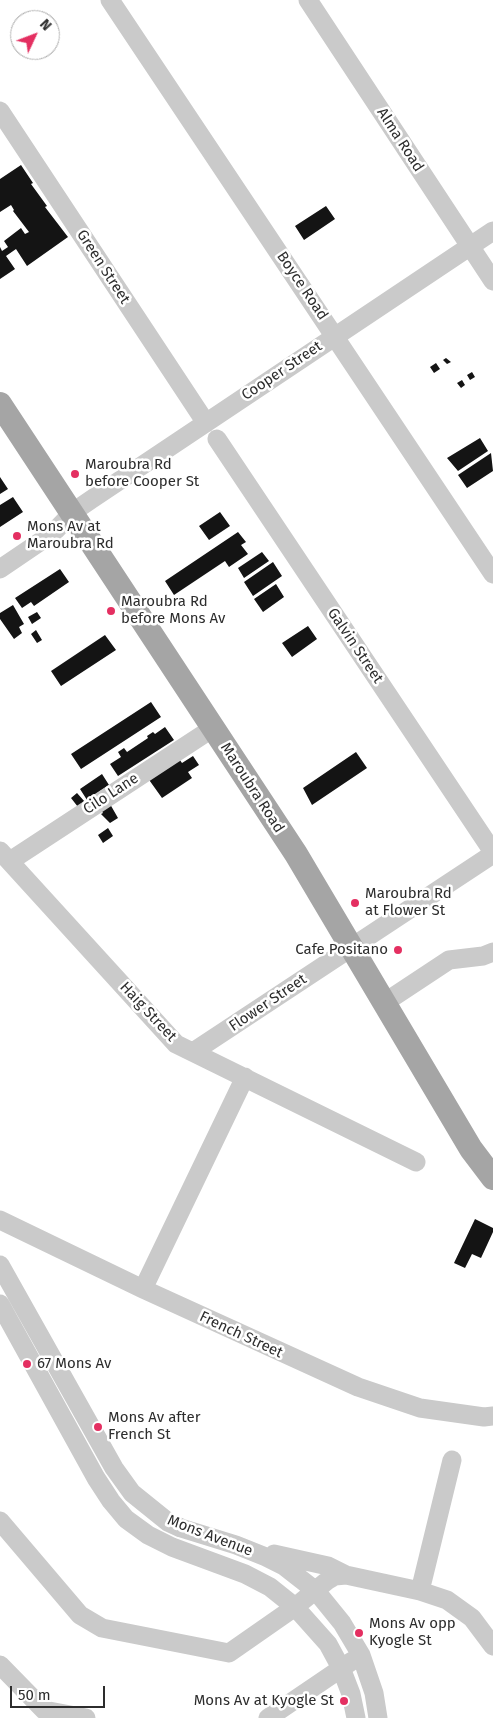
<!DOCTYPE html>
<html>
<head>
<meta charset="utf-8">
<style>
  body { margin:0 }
  #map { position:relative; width:493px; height:1718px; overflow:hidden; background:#fff; font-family:"Fira Sans",sans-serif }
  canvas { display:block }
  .north { position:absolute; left:10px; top:10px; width:50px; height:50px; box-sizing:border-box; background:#fff; border:1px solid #ababab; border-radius:50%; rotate:47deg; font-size:14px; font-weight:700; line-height:20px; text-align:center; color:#2d2d2d }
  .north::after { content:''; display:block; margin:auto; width:18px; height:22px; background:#e42f61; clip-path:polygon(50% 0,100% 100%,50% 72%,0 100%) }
  .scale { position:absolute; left:10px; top:1686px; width:95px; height:22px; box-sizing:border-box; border:2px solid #2d2d2d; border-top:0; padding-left:6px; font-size:15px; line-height:18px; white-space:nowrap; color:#2d2d2d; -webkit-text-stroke:4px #fff; paint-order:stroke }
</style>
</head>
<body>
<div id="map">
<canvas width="493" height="1718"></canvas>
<div class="north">N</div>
<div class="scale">50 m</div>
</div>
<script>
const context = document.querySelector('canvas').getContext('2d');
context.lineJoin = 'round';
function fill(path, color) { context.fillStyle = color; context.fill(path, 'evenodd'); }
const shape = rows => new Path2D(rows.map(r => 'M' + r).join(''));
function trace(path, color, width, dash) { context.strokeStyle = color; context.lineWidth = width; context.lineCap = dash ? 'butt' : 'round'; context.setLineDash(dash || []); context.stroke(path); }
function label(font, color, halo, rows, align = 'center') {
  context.font = font + ' "Fira Sans",sans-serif'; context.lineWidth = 5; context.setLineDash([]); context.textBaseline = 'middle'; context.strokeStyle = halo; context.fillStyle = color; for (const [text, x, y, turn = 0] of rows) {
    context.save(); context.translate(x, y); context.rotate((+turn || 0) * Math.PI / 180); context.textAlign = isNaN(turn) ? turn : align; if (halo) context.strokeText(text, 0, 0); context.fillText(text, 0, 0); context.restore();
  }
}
const building = shape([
  [21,165,33,183,31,184,47,206,45,207,68,237,27,266,16,249,6,256,15,269,0,279,0,247,2,251,8,247,4,241,21,228,25,234,29,232,13,211,14,210,11,205,0,212,0,179],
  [326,206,335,219,304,240,295,226],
  [446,358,451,362,447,364,443,360],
  [436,363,440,369,434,373,430,367],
  [472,372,475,377,470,380,467,375],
  [462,380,465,385,461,388,457,383],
  [480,438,488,451,458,471,447,458],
  [491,453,493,471,467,488,458,475],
  [0,477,8,489,0,494],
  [13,497,23,512,0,527,0,505],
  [220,512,230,526,209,540,199,526],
  [238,532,246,542,241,545,248,554,229,567,225,561,174,595,165,581],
  [262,552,269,561,244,578,238,568],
  [273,562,282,576,253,596,244,582],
  [60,569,69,582,34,606,31,602,22,608,15,598],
  [276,584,284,597,263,612,254,599],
  [13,605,24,624,19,627,22,633,14,639,0,619,0,613],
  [37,612,41,618,32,624,28,617],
  [308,626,317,639,292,657,282,643],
  [36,630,42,640,37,643,31,634],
  [105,635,116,650,61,686,51,671],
  [151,702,161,717,81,769,71,754],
  [165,727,174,740,118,776,110,764,121,757,118,752,124,748,127,752,148,738,147,736,153,732,155,734],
  [356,752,367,768,312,805,303,788],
  [177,756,182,763,193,756,199,765,188,772,192,778,162,798,147,777],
  [102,774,109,785,87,800,80,789],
  [77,793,85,802,78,807,71,798],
  [110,804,118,818,110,823,101,814,103,813,101,810],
  [108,828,113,836,103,843,98,835],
  [475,1219,493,1228,493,1232,481,1258,472,1254,465,1268,454,1263]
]);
const minor = shape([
  [110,0,493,574],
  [308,0,493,281],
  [0,111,206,423],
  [217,439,493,852],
  [0,569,53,533,73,512,92,499,493,231],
  [0,851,176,1044,416,1162],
  [10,861,213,728],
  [384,1003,449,960,483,956,493,952],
  [193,1052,493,854],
  [0,1220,143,1289,358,1387,420,1408,484,1417,493,1416],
  [0,1265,114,1468,132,1493,168,1522,181,1528,236,1545,266,1557,284,1566,316,1591,342,1623,361,1655,374,1693,378,1718],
  [143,1289,245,1077],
  [0,1304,96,1478,111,1501,126,1519,148,1535,172,1547,245,1574,270,1587,295,1607,328,1644,341,1668,351,1694,356,1718],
  [0,1521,80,1615,102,1628,229,1653,295,1607,328,1580,335,1576,346,1575],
  [274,1554,328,1566,346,1575,420,1591,447,1600,472,1618,493,1646],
  [420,1591,452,1460],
  [0,1665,44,1710,86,1718],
  [268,1718,352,1661]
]);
const major = shape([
  [0,404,296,854,471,1149,493,1178]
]);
const markers = [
  [75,474,5,"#e42f61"],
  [17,536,5,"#e42f61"],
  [111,611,5,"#e42f61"],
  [355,903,5,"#e42f61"],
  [398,950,5,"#e42f61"],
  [27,1364,5,"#e42f61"],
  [98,1427,5,"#e42f61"],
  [359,1633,5,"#e42f61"],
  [344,1701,5,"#e42f61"]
];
const streetNames = [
  ["Alma Road",400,140,57],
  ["Green Street",103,267,57],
  ["Boyce Road",302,286,56],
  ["Cooper Street",282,371,-34],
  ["Galvin Street",355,646,56],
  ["Maroubra Road",252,788,57],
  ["Cilo Lane",111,794,-33],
  ["Flower Street",268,1003,-34],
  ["Haig Street",148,1012,47],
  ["French Street",241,1335,25],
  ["Mons Avenue",210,1536,21]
];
const poiNames = [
  ["Maroubra Rd",85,465],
  ["before Cooper St",85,482],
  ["Mons Av at",27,527],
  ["Maroubra Rd",27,544],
  ["Maroubra Rd",121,602],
  ["before Mons Av",121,619],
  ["Maroubra Rd",365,894],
  ["at Flower St",365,911],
  ["Cafe Positano",388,950,"right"],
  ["67 Mons Av",37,1364],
  ["Mons Av after",108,1418],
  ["French St",108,1435],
  ["Mons Av opp",369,1624],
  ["Kyogle St",369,1641],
  ["Mons Av at Kyogle St",334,1701,"right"]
];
fill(building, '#141414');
trace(minor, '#cacaca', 19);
trace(major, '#a5a5a5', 24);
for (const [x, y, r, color] of markers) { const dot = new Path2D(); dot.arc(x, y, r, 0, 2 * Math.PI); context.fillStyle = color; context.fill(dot); trace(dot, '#fff', 2); }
label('15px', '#2d2d2d', '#fff', streetNames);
label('15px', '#2d2d2d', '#fff', poiNames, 'left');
</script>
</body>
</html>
